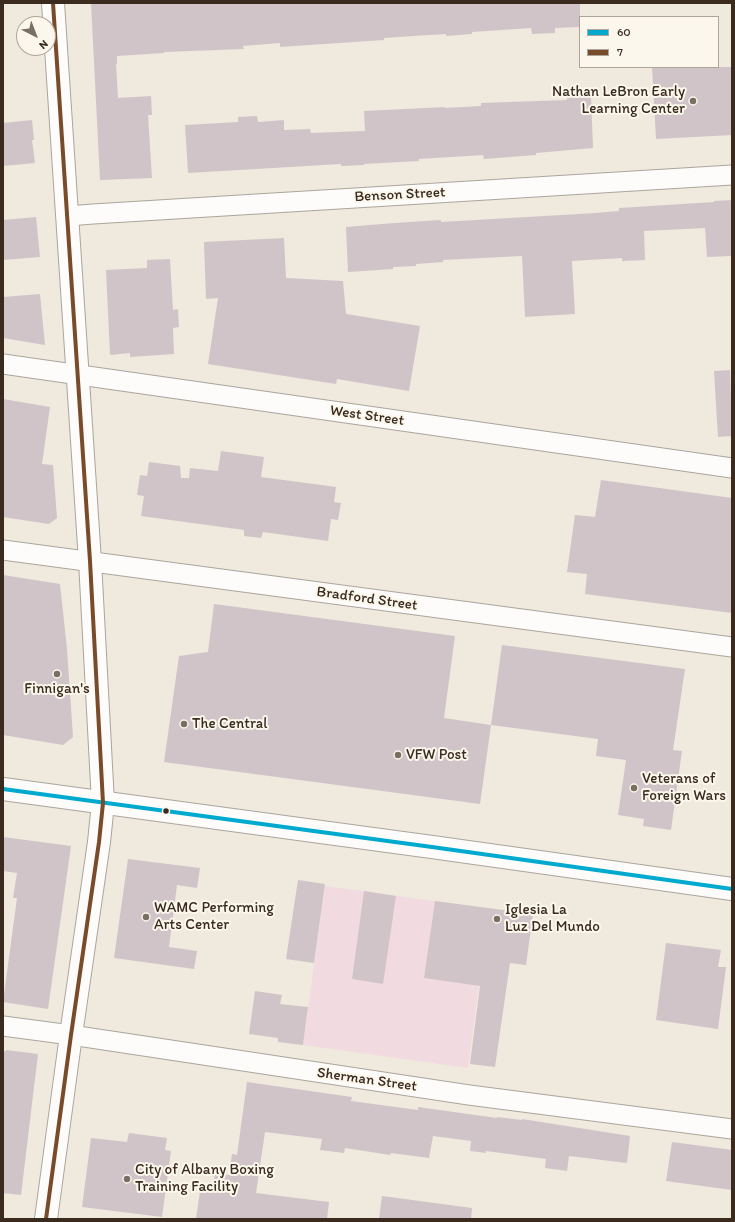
<!DOCTYPE html>
<html>
<head>
<meta charset="utf-8">
<style>
  body { margin:0 }
  #map { position:relative; width:735px; height:1222px; overflow:hidden; background:#efe9de; font-family:Itim,sans-serif }
  canvas { display:block }
  .frame { position:absolute; inset:0; border:4px solid #3b2a1e; pointer-events:none }
  .legend { position:absolute; left:579px; top:16px; width:140px; height:52px; box-sizing:border-box; background:#fbf7ec; border:1px solid #aea59a; margin:0; padding:5px 7px; list-style:none; font-size:12px; color:#3b2a1e }
  .legend li { display:flex; align-items:center; gap:8px; height:20px }
  .legend b { width:20px; border:1px solid #aea59a }
  .north { position:absolute; left:16px; top:16px; width:40px; height:40px; box-sizing:border-box; background:#fbf7ec; border:1px solid #aea59a; border-radius:50%; rotate:138deg; font-size:11px; font-weight:700; line-height:16px; text-align:center; color:#3b2a1e }
  .north::after { content:''; display:block; margin:auto; width:14px; height:18px; background:#7a6d61; clip-path:polygon(50% 0,100% 100%,50% 72%,0 100%) }
</style>
</head>
<body>
<div id="map">
<canvas width="735" height="1222"></canvas>
<div class="frame"></div>
<ul class="legend">
<li><b style="height:5px;background:#00a9ce"></b>60</li>
<li><b style="height:5px;background:#7a4b2a"></b>7</li>
</ul>
<div class="north">N</div>
</div>
<script>
const context = document.querySelector('canvas').getContext('2d');
context.lineJoin = 'round';
function fill(path, color) { context.fillStyle = color; context.fill(path, 'evenodd'); }
const shape = rows => new Path2D(rows.map(r => 'M' + r).join(''));
function trace(path, color, width, dash) { context.strokeStyle = color; context.lineWidth = width; context.lineCap = dash ? 'butt' : 'round'; context.setLineDash(dash || []); context.stroke(path); }
function label(font, color, halo, rows, align = 'center') {
  context.font = font + ' Itim,sans-serif'; context.lineWidth = 4; context.setLineDash([]); context.textBaseline = 'middle'; context.strokeStyle = halo; context.fillStyle = color; for (const [text, x, y, turn = 0] of rows) {
    context.save(); context.translate(x, y); context.rotate((+turn || 0) * Math.PI / 180); context.textAlign = isNaN(turn) ? turn : align; if (halo) context.strokeText(text, 0, 0); context.fillText(text, 0, 0); context.restore();
  }
}
const built = shape([
  [325,886,462,905,479,985,468,1068,303,1045]
]);
const building = shape([
  [91,3,580,3,580,27,555,28,555,33,532,34,531,28,472,32,472,34,446,36,446,34,413,36,384,38,384,40,280,47,280,43,243,46,244,49,164,52,164,53,117,56,117,64,116,64,118,98,151,96,152,115,148,115,152,178,100,180],
  [652,67,732,67,732,135,656,139],
  [591,96,593,148,536,153,536,155,484,159,483,155,419,159,419,161,364,164,364,165,341,166,341,164,188,173,185,125,238,122,238,117,257,116,258,122,284,120,284,130,310,129,311,133,365,131,364,111,445,107,445,108,481,106,481,103,567,100,567,97],
  [32,120,34,140,32,140,35,163,3,166,3,123],
  [732,200,732,256,707,257,705,228,644,231,645,260,622,261,622,258,572,261,575,314,525,317,522,256,443,260,443,262,416,264,416,266,393,267,393,269,348,272,346,227,394,223,441,220,441,222,596,213,619,211,619,208,714,202,714,201],
  [36,217,40,257,3,260,3,220],
  [284,238,286,278,343,281,346,314,420,326,409,391,337,379,336,384,208,364,218,298,206,299,204,242],
  [170,259,173,310,178,309,179,327,173,328,174,354,130,357,130,353,110,355,106,270,147,268,147,260],
  [40,294,45,345,3,338,3,297],
  [730,370,732,436,718,437,714,371],
  [3,399,50,407,42,464,53,465,57,518,49,524,3,517],
  [221,451,264,457,261,477,336,487,334,502,341,503,338,520,331,519,328,541,263,532,261,538,244,536,244,530,141,516,144,496,137,495,140,475,147,476,149,462,180,466,181,478,189,478,190,468,218,471],
  [601,480,732,498,732,613,585,594,587,574,567,572,575,515,595,517],
  [3,575,60,584,67,649,73,737,63,745,3,735],
  [214,604,455,636,444,718,491,725,480,804,164,762,179,656,208,652],
  [502,645,685,669,673,750,682,751,671,830,643,826,644,819,618,815,626,760,596,756,598,739,491,725],
  [3,837,71,846,48,1009,3,1002,17,898,13,898,17,873,3,871],
  [128,859,200,868,197,888,177,885,169,947,197,951,194,969,114,958],
  [298,880,325,884,314,963,286,959],
  [364,891,396,896,383,984,352,979],
  [435,901,533,914,526,965,510,963,495,1067,470,1064,480,986,424,978],
  [666,943,721,950,718,967,726,967,718,1029,656,1020],
  [255,991,282,995,280,1004,308,1007,303,1045,278,1042,278,1038,249,1034],
  [6,1050,38,1054,21,1195,3,1193,3,1051,6,1051],
  [247,1082,352,1097,351,1101,418,1110,418,1107,497,1118,497,1117,522,1120,522,1119,630,1136,627,1163,569,1156,567,1171,545,1168,546,1159,486,1151,486,1153,470,1151,471,1141,433,1136,429,1158,391,1153,390,1155,345,1148,344,1153,320,1150,322,1139,265,1132,256,1193,329,1202,327,1219,196,1219,201,1184,213,1185,215,1173,229,1175,232,1154,237,1155],
  [129,1133,167,1138,165,1150,171,1151,162,1217,82,1207,91,1138,127,1142],
  [672,1142,732,1150,732,1190,666,1181],
  [382,1196,472,1208,471,1219,379,1219]
]);
const minor = shape([
  [68,216,93,214,732,175],
  [3,364,732,468],
  [3,550,732,647],
  [3,1026,71,1035,469,1095,732,1129]
]);
const tertiary = shape([
  [46,1219,71,1035,99,842,103,803,90,561,53,3]
]);
const primary = shape([
  [3,789,432,847,732,889]
]);
const bus1 = shape([
  [3,789,432,847,732,889]
]);
const bus2 = shape([
  [46,1219,71,1035,99,842,103,803,90,561,53,3]
]);
const markers = [
  [693,101,4,"#7a6d61"],
  [57,674,4,"#7a6d61"],
  [184,724,4,"#7a6d61"],
  [398,755,4,"#7a6d61"],
  [634,788,4,"#7a6d61"],
  [166,811,3.5,"#3b2a1e"],
  [146,917,4,"#7a6d61"],
  [497,919,4,"#7a6d61"],
  [127,1179,4,"#7a6d61"]
];
const poiNames = [
  ["Nathan LeBron Early",685,92,"right"],
  ["Learning Center",685,109,"right"],
  ["Finnigan's",57,689,"center"],
  ["The Central",192,724],
  ["VFW Post",406,755],
  ["Veterans of",642,779],
  ["Foreign Wars",642,796],
  ["WAMC Performing",154,908],
  ["Arts Center",154,925],
  ["Iglesia La",505,910],
  ["Luz Del Mundo",505,927],
  ["City of Albany Boxing",135,1170],
  ["Training Facility",135,1187]
];
const streetNames = [
  ["Benson Street",400,195,-3],
  ["West Street",367,416,8],
  ["Bradford Street",367,599,8],
  ["Sherman Street",367,1080,8]
];
fill(built, '#f1dbe0');
fill(building, '#d1c4c9');
trace(minor, '#aba59d', 21);
trace(tertiary, '#aba59d', 24);
trace(primary, '#aba59d', 24);
trace(minor, '#fdfcfa', 19);
trace(tertiary, '#fdfcfa', 22);
trace(primary, '#fdfcfa', 22);
trace(bus1, '#00a9ce', 4);
trace(bus2, '#7a4b2a', 4);
for (const [x, y, r, color] of markers) { const dot = new Path2D(); dot.arc(x, y, r, 0, 2 * Math.PI); context.fillStyle = color; context.fill(dot); trace(dot, '#fbf7ec', 1.5); }
label('15px', '#3b2a1e', '#fbf7ec', poiNames, 'left');
label('15px', '#3b2a1e', '#fbf7ec', streetNames);
</script>
</body>
</html>
